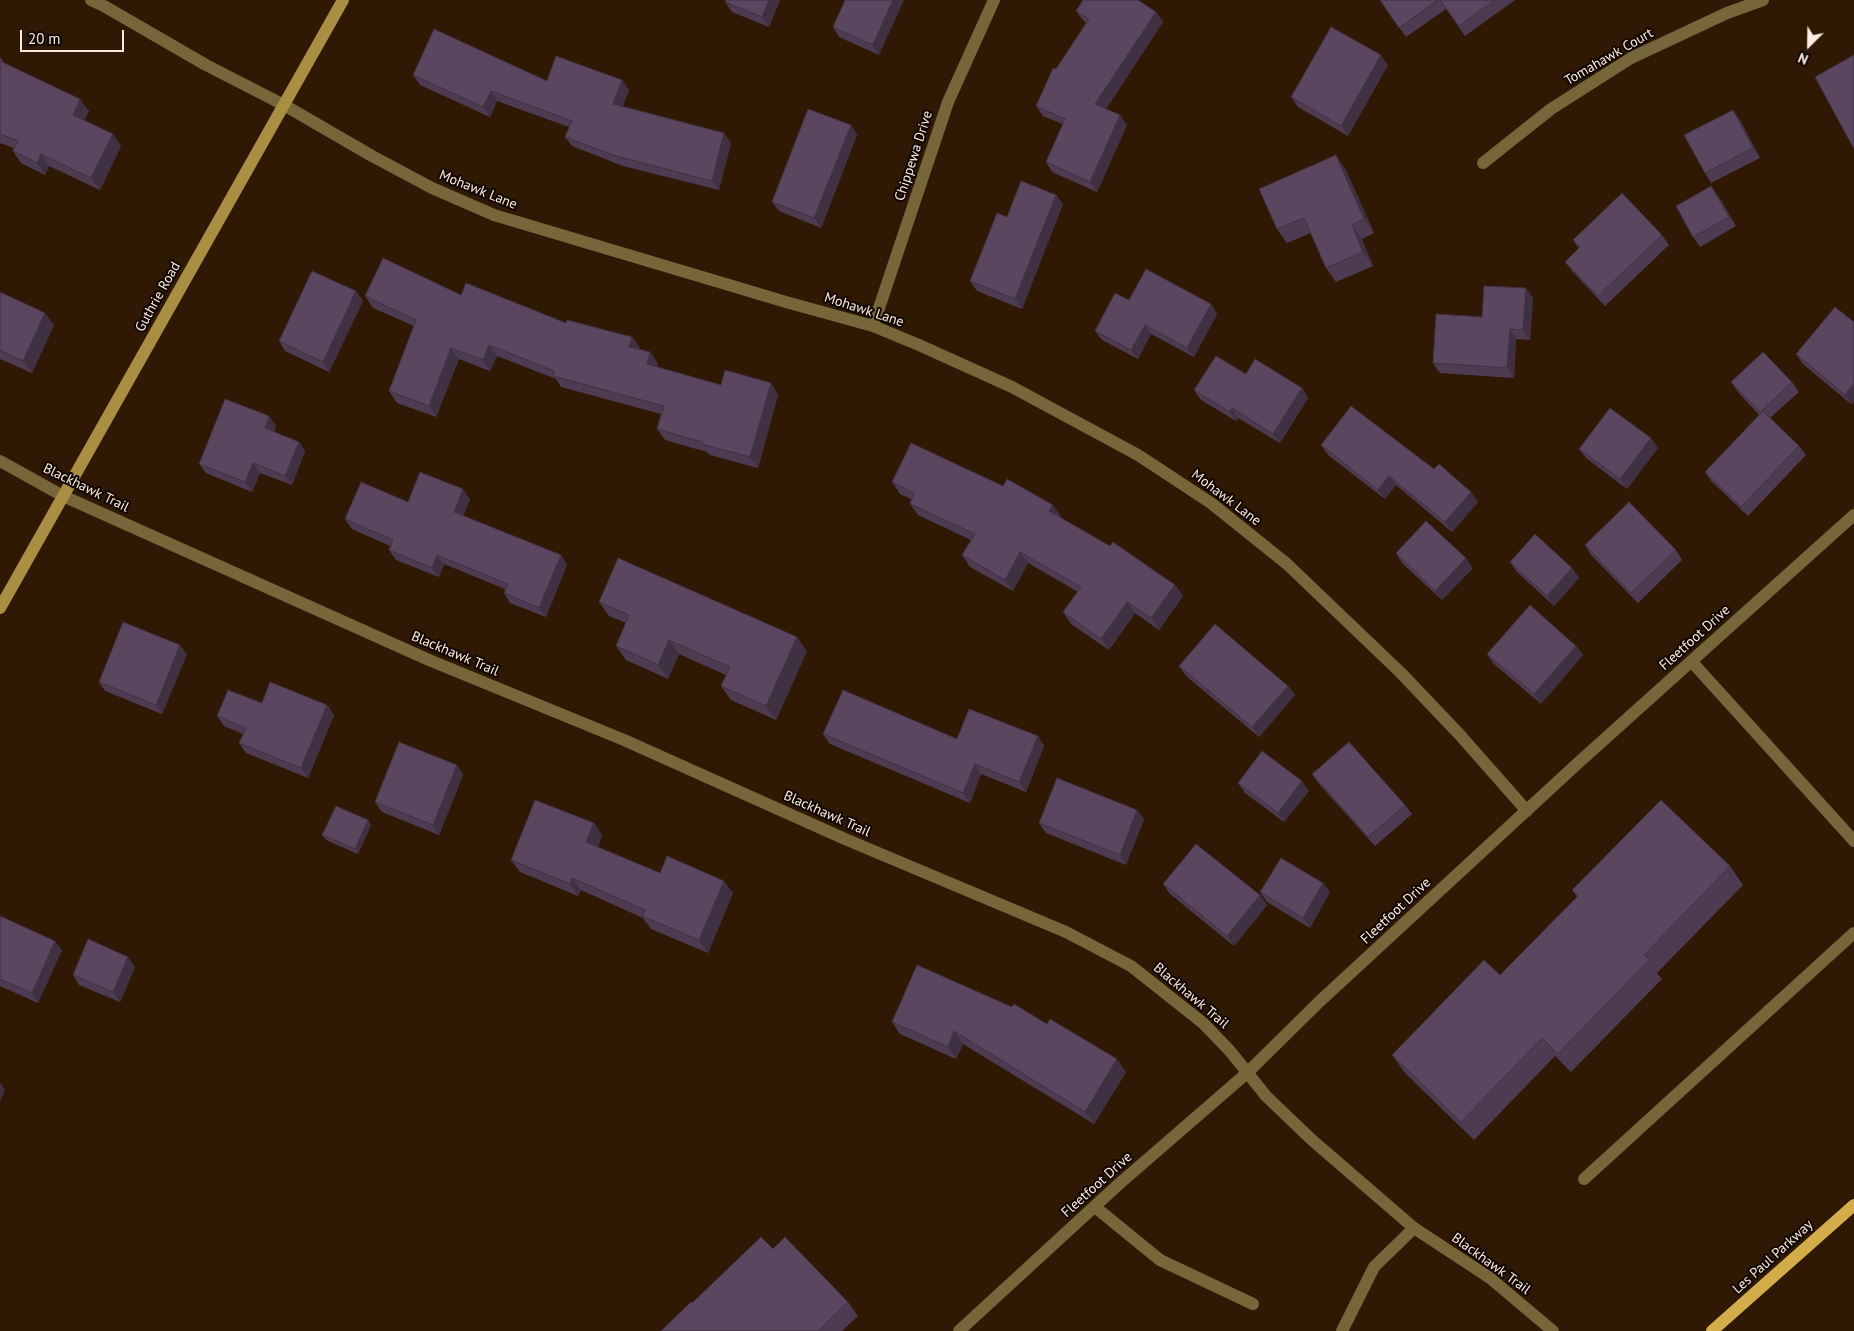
<!DOCTYPE html>
<html>
<head>
<meta charset="utf-8">
<style>
  body { margin:0 }
  #map { position:relative; width:1854px; height:1331px; overflow:hidden; background:#2f1905; font-family:"PT Sans",sans-serif }
  canvas { display:block }
  .north { position:absolute; left:1784px; top:20px; width:50px; height:50px; -webkit-text-stroke:4px #100702; paint-order:stroke; rotate:203deg; font-size:14px; font-weight:700; line-height:20px; text-align:center; color:#fcece1 }
  .north::after { content:''; display:block; margin:auto; width:18px; height:22px; background:#fcece1; clip-path:polygon(50% 0,100% 100%,50% 72%,0 100%) }
  .scale { position:absolute; left:20px; top:30px; width:104px; height:22px; box-sizing:border-box; border:2px solid #fcece1; border-top:0; padding-left:6px; font-size:15px; line-height:18px; white-space:nowrap; color:#fcece1; -webkit-text-stroke:4px #100702; paint-order:stroke }
</style>
</head>
<body>
<div id="map">
<canvas width="1854" height="1331"></canvas>
<div class="north">N</div>
<div class="scale">20 m</div>
</div>
<script>
const context = document.querySelector('canvas').getContext('2d');
context.lineJoin = 'round';
const shape = rows => new Path2D(rows.map(r => 'M' + r).join(''));
function trace(path, color, width, dash) { context.strokeStyle = color; context.lineWidth = width; context.lineCap = dash ? 'butt' : 'round'; context.setLineDash(dash || []); context.stroke(path); }
function fill(path, color) { context.fillStyle = color; context.fill(path, 'evenodd'); }
function label(font, color, halo, rows, align = 'center') {
  context.font = font + ' "PT Sans",sans-serif'; context.lineWidth = 4; context.setLineDash([]); context.textBaseline = 'middle'; context.strokeStyle = halo; context.fillStyle = color; for (const [text, x, y, turn = 0] of rows) {
    context.save(); context.translate(x, y); context.rotate((+turn || 0) * Math.PI / 180); context.textAlign = isNaN(turn) ? turn : align; if (halo) context.strokeText(text, 0, 0); context.fillText(text, 0, 0); context.restore();
  }
}
const lane = shape([
  [1692,662,1854,841],
  [1584,1179,1854,933],
  [1095,1207,1160,1260,1253,1304],
  [1342,1331,1374,1267,1414,1228]
]);
const street = shape([
  [91,0,104,6,206,65,284,105,372,156,432,188,494,215,786,302,873,326,919,345,1012,387,1138,455,1211,503,1287,564,1401,673,1459,734,1527,811],
  [1483,163,1551,109,1631,58,1727,13,1763,0],
  [873,326,948,102,994,0],
  [0,461,63,496,429,660,624,740,845,839,1066,932,1131,966,1203,1023,1230,1051,1266,1096,1312,1140,1414,1228,1490,1278,1553,1331],
  [959,1331,1119,1184,1247,1073,1319,1002,1578,763,1854,515]
]);
const secondary = shape([
  [0,608,343,0]
]);
const primary = shape([
  [1712,1331,1854,1205]
]);
const wall = shape([
  [780,0,769,27,732,12,725,2],
  [845,0,879,55,839,37,833,27],
  [1380,0,1515,0,1465,36,1446,9,1406,37],
  [1076,11,1156,12,1163,22,1106,109,1127,125,1097,192,1052,172,1046,162,1063,124,1043,116,1036,106,1056,69,1086,23,1083,20],
  [0,57,4,63,89,111,84,120,121,146,100,190,49,166,45,175,21,163,13,151,14,148,0,143],
  [1388,65,1348,136,1298,107,1291,97],
  [413,75,547,81,622,80,629,90,623,106,724,133,731,143,719,190,623,166,572,146,565,137,569,127,497,101,490,117,420,85],
  [1733,110,1740,120,1760,158,1711,183,1705,173],
  [851,125,857,135,821,228,779,211,772,202],
  [1346,170,1374,233,1362,239,1373,266,1336,282,1326,268,1311,233,1287,243,1277,229],
  [1056,195,1063,204,1022,309,977,291,970,281,1007,217],
  [1718,195,1736,226,1700,247,1693,237],
  [1662,235,1669,245,1605,306,1572,271,1565,262,1579,249,1573,240],
  [356,291,363,301,329,372,285,351,279,341],
  [0,292,54,325,32,373,0,359],
  [461,295,566,323,632,337,640,348,640,349,650,352,658,364,657,367,721,385,771,383,778,395,758,468,710,455,707,452,665,440,657,429,661,414,561,387,556,379,497,356,490,371,459,359,436,417,397,403,389,391,414,326,373,308,365,296],
  [1533,298,1530,340,1516,339,1514,378,1440,373,1433,363,1482,317],
  [1129,300,1211,304,1217,314,1194,357,1151,334,1138,359,1102,340,1095,331],
  [1854,322,1854,401,1851,404,1803,364,1796,354],
  [1246,374,1302,388,1308,398,1280,443,1238,418,1236,421,1201,400,1194,390],
  [1731,382,1792,382,1799,392,1770,418,1799,446,1806,455,1748,516,1711,481,1705,472,1759,415,1738,392],
  [269,416,276,426,274,432,299,442,305,451,292,485,260,473,252,492,206,473,199,464],
  [1321,445,1478,502,1452,532,1396,485,1385,499,1328,455],
  [1658,448,1627,489,1586,458,1579,449],
  [892,482,1061,516,1060,517,1175,585,1183,596,1159,630,1135,613,1109,650,1071,624,1063,612,1078,592,1028,563,1013,591,970,567,962,555,971,540,918,515,910,504,911,499,900,494],
  [470,499,463,516,561,555,567,565,546,617,510,603,504,593,505,589,444,564,439,577,396,560,389,550,390,546,352,529,345,519,408,502],
  [1585,545,1676,550,1682,560,1638,603,1591,555],
  [1396,553,1473,568,1442,600,1402,563],
  [1510,562,1572,568,1579,578,1554,606,1517,572],
  [599,602,807,651,776,720,731,700,721,686,726,675,679,654,668,679,626,660,616,646,626,623,609,616],
  [1576,646,1583,655,1541,704,1494,664,1487,654],
  [187,654,162,714,105,691,99,682],
  [1179,666,1288,686,1295,695,1259,737,1186,676],
  [262,703,327,705,334,715,308,778,246,753,239,743,243,734,224,726,217,716],
  [823,734,957,739,1038,736,1044,746,1026,792,981,774,970,803,830,744],
  [457,765,463,775,439,835,382,812,375,802],
  [1312,774,1405,805,1412,814,1375,846,1319,784],
  [1238,783,1309,791,1284,822,1245,793],
  [1137,810,1144,819,1126,865,1046,833,1039,823],
  [368,820,371,825,358,854,326,840,322,835],
  [602,835,598,847,660,873,733,893,708,953,651,929,643,918,581,890,578,896,520,872,511,860],
  [1730,866,1743,885,1657,973,1662,979,1571,1072,1555,1056,1474,1140,1405,1073,1392,1055,1500,975,1577,897,1572,890],
  [1163,884,1260,895,1267,905,1234,946,1170,894],
  [1260,892,1330,892,1310,928,1267,902],
  [0,916,62,950,38,1003,0,986],
  [917,965,1126,1072,1094,1124,963,1044,956,1059,900,1034,892,1022],
  [135,967,120,1002,79,985,73,975],
  [773,1249,848,1302,858,1316,842,1331,661,1331,692,1303]
]);
const shadedWall = shape([
  [769,0,780,0,769,27,762,17],
  [893,0,904,0,879,55,873,45],
  [1156,12,1163,22,1102,114,1095,104],
  [1381,55,1388,65,1348,136,1341,126],
  [622,80,629,90,620,113,613,104],
  [491,91,497,101,490,117,483,107],
  [80,99,89,111,81,127,73,115],
  [1733,110,1740,120,1760,158,1753,148],
  [1120,115,1127,125,1097,192,1090,182],
  [851,125,857,135,821,228,814,218],
  [724,133,731,143,719,190,712,181],
  [113,134,121,146,100,190,91,178],
  [41,154,49,166,45,175,37,163],
  [1336,155,1346,170,1374,233,1364,219],
  [1711,186,1718,195,1736,226,1729,217],
  [1056,195,1063,204,1022,309,1015,299],
  [1352,225,1362,239,1373,266,1363,252],
  [1526,288,1533,298,1530,340,1523,330],
  [356,291,363,301,329,372,323,362],
  [1211,304,1217,314,1194,357,1187,348],
  [45,313,54,325,32,373,23,361],
  [1145,325,1151,334,1138,359,1131,350],
  [1510,329,1516,339,1514,378,1507,368],
  [632,337,640,348,637,358,629,347],
  [489,345,497,356,490,371,483,360],
  [451,348,459,359,436,417,429,406],
  [650,352,658,364,655,375,647,364],
  [771,383,778,395,758,468,750,457],
  [1854,383,1854,401,1851,404,1845,395],
  [1302,388,1308,398,1280,443,1273,434],
  [1232,408,1238,418,1236,421,1230,412],
  [269,416,276,426,272,437,265,428],
  [1651,438,1658,448,1627,489,1620,479],
  [299,442,305,451,292,485,285,476],
  [253,463,260,473,252,492,245,482],
  [1389,476,1396,485,1385,499,1378,490],
  [463,489,470,499,461,521,454,512],
  [1471,492,1478,502,1452,532,1445,522],
  [1053,505,1061,516,1057,522,1049,511],
  [1020,552,1028,563,1013,591,1005,580],
  [437,555,444,564,439,577,432,568],
  [561,555,567,565,546,617,539,608],
  [1466,558,1473,568,1442,600,1435,591],
  [1572,568,1579,578,1554,606,1547,596],
  [1175,585,1183,596,1159,630,1151,618],
  [1127,602,1135,613,1109,650,1101,639],
  [797,637,807,651,776,720,766,706],
  [669,640,679,654,668,679,658,665],
  [180,645,187,654,162,714,156,705],
  [1576,646,1583,655,1541,704,1534,694],
  [1288,686,1295,695,1259,737,1252,727],
  [327,705,334,715,308,778,301,768],
  [1038,736,1044,746,1026,792,1019,782],
  [975,764,981,774,970,803,963,793],
  [457,765,463,775,439,835,433,825],
  [1302,781,1309,791,1284,822,1278,813],
  [1137,810,1144,819,1126,865,1120,855],
  [368,820,371,825,358,854,355,849],
  [594,823,602,835,595,854,586,842],
  [572,878,581,890,578,896,570,884],
  [724,881,733,893,708,953,699,940],
  [1323,883,1330,892,1310,928,1303,918],
  [1260,895,1267,905,1234,946,1227,936],
  [55,941,62,950,38,1003,32,993],
  [128,957,135,967,120,1002,113,992],
  [954,1031,963,1044,956,1059,948,1047],
  [1117,1059,1126,1072,1094,1124,1085,1112],
  [0,1082,5,1090,0,1102]
]);
const building = shape([
  [726,0,769,0,762,17,725,2,726,0],
  [845,0,893,0,873,45,833,27,845,0],
  [1083,0,1138,0,1156,12,1095,104,1120,115,1090,182,1046,162,1065,119,1036,106,1053,68,1056,69,1089,19,1076,11,1083,0],
  [1380,0,1438,0,1399,28,1380,0],
  [1440,0,1495,0,1459,26,1440,0],
  [1331,27,1381,55,1341,126,1291,97,1331,27],
  [434,29,547,81,556,56,622,80,613,104,724,133,712,181,616,156,565,137,572,121,491,91,483,107,413,75,434,29],
  [1854,55,1854,149,1815,77,1854,55],
  [0,61,80,99,73,115,113,134,91,178,41,154,37,163,13,151,18,141,0,134,0,61],
  [808,109,851,125,814,218,772,202,808,109],
  [1733,110,1753,148,1705,173,1684,135,1733,110],
  [1336,155,1364,219,1352,225,1363,252,1326,268,1304,218,1277,229,1259,189,1336,155],
  [1021,181,1056,195,1015,299,970,281,997,213,1007,217,1021,181],
  [1711,186,1729,217,1693,237,1676,206,1711,186],
  [1622,193,1662,235,1598,296,1565,262,1580,247,1573,240,1622,193],
  [383,258,461,295,466,283,566,323,567,320,632,337,629,347,650,352,647,364,721,385,725,370,771,383,750,457,702,444,702,442,657,429,664,406,553,376,554,371,489,345,483,360,451,348,429,406,389,391,416,320,365,296,383,258],
  [1146,269,1211,304,1187,348,1145,325,1131,350,1095,331,1115,293,1129,300,1146,269],
  [312,271,356,291,323,362,279,341,312,271],
  [1484,286,1526,288,1523,330,1510,329,1507,368,1433,363,1436,314,1482,317,1484,286],
  [0,292,45,313,23,361,0,350,0,292],
  [1835,307,1854,322,1854,383,1845,395,1796,354,1835,307],
  [1763,352,1792,382,1760,412,1731,382,1763,352],
  [1216,356,1246,374,1255,359,1302,388,1273,434,1232,408,1230,412,1194,390,1216,356],
  [225,399,269,416,265,428,299,442,285,476,253,463,245,482,199,464,225,399],
  [1351,406,1434,469,1439,464,1471,492,1445,522,1389,476,1378,490,1321,445,1351,406],
  [1610,408,1651,438,1620,479,1579,449,1610,408],
  [1763,411,1799,446,1741,507,1705,472,1763,411],
  [911,443,1003,486,1007,479,1053,505,1049,511,1110,546,1113,542,1175,585,1151,618,1127,602,1101,639,1063,612,1081,587,1020,552,1005,580,962,555,975,534,910,504,914,493,892,482,911,443],
  [420,472,463,489,454,512,561,555,539,608,504,593,508,584,437,555,432,568,389,550,393,540,345,519,361,482,408,502,420,472],
  [1629,502,1676,550,1631,593,1585,545,1629,502],
  [1426,521,1466,558,1435,591,1396,553,1426,521],
  [1535,534,1572,568,1547,596,1510,562,1535,534],
  [618,558,797,637,766,706,721,686,730,667,669,640,658,665,616,646,629,615,599,602,618,558],
  [1530,605,1576,646,1534,694,1487,654,1530,605],
  [123,622,180,645,156,705,99,682,123,622],
  [1215,624,1288,686,1252,727,1179,666,1215,624],
  [270,682,327,705,301,768,239,743,246,728,217,716,228,690,262,703,270,682],
  [843,690,957,739,969,709,1038,736,1019,782,975,764,963,793,823,734,843,690],
  [399,742,457,765,433,825,375,802,399,742],
  [1349,742,1405,805,1368,837,1312,774,1349,742],
  [1262,751,1302,781,1278,813,1238,783,1262,751],
  [1057,778,1137,810,1120,855,1039,823,1057,778],
  [535,800,594,823,586,842,660,873,667,856,724,881,699,940,642,916,645,910,572,878,570,884,511,860,535,800],
  [1661,800,1730,866,1644,955,1649,960,1558,1054,1542,1038,1461,1122,1392,1055,1484,960,1500,975,1578,896,1572,890,1661,800],
  [336,806,368,820,355,849,322,835,336,806],
  [1196,844,1260,895,1227,936,1163,884,1196,844],
  [1281,858,1323,883,1303,918,1260,892,1281,858],
  [0,916,55,941,32,993,0,979,0,916],
  [88,939,128,957,113,992,73,975,88,939],
  [917,965,1012,1007,1014,1004,1047,1024,1050,1019,1117,1059,1085,1112,954,1031,948,1047,892,1022,917,965],
  [761,1237,773,1249,785,1237,848,1302,818,1331,661,1331,691,1302,692,1303,761,1237]
]);
const streetNames = [
  ["Tomahawk Court",1609,57,-30],
  ["Chippewa Drive",914,156,-72],
  ["Mohawk Lane",478,190,22],
  ["Guthrie Road",158,297,-61],
  ["Mohawk Lane",864,310,18],
  ["Blackhawk Trail",86,488,26],
  ["Mohawk Lane",1226,498,37],
  ["Fleetfoot Drive",1695,638,-42],
  ["Blackhawk Trail",455,654,23],
  ["Blackhawk Trail",827,814,24],
  ["Fleetfoot Drive",1396,911,-43],
  ["Blackhawk Trail",1191,996,40],
  ["Fleetfoot Drive",1097,1185,-42],
  ["Les Paul Parkway",1773,1257,-42],
  ["Blackhawk Trail",1491,1264,36]
];
trace(lane, '#776639', 12);
trace(street, '#776639', 12);
trace(secondary, '#aa8e43', 12);
trace(primary, '#d2ad49', 12);
fill(wall, '#4d3c51');
fill(shadedWall, '#3f3142');
fill(building, '#5a465e');
trace(building, '#3f3142', 1);
label('14px', '#fcece1', '#100702', streetNames);
</script>
</body>
</html>
